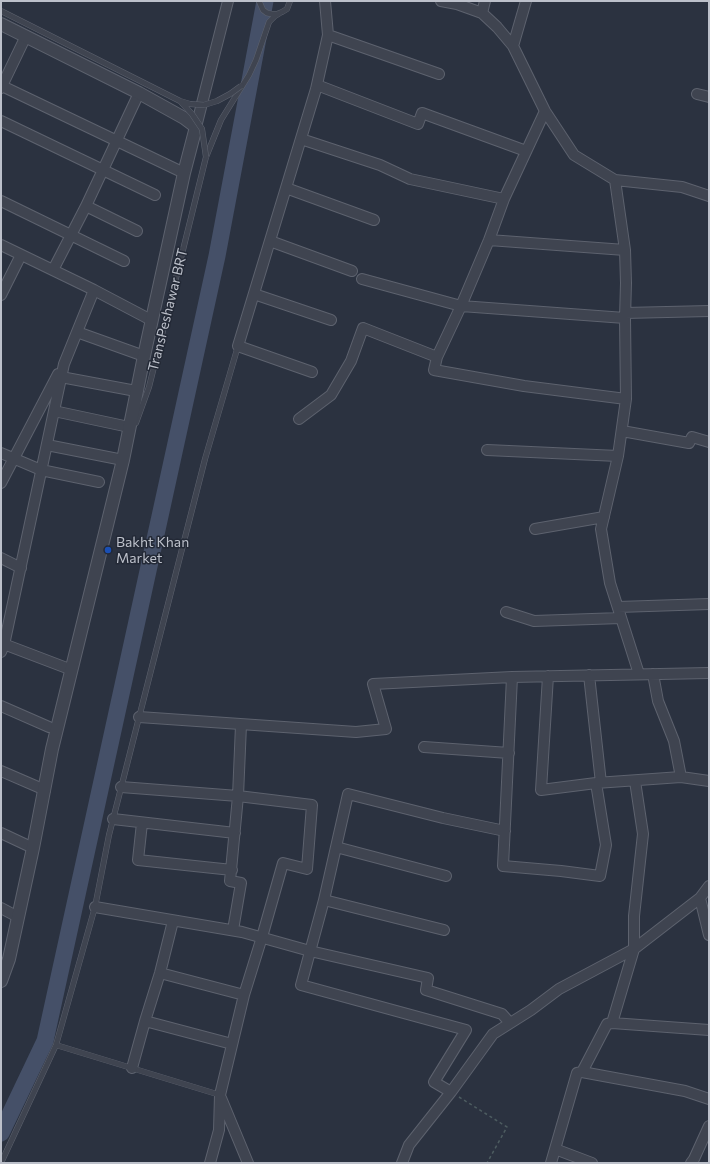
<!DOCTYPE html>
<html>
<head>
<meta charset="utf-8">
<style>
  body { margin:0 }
  #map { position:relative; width:710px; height:1164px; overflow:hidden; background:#2b3240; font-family:Commissioner,sans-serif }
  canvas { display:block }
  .frame { position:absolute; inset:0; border:2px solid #bcc0ca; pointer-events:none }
</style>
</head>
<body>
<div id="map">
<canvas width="710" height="1164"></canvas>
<div class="frame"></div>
</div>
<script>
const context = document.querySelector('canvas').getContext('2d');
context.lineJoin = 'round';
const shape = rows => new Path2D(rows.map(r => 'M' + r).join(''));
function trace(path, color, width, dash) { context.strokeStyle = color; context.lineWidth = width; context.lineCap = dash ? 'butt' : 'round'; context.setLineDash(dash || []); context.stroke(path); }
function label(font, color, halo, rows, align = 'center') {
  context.font = font + ' Commissioner,sans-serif'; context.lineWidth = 3; context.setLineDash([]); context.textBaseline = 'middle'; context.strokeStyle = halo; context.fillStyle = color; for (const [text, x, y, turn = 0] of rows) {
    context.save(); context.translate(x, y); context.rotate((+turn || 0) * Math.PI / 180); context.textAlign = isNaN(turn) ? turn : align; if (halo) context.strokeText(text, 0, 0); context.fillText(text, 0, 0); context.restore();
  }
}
const river = shape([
  [1,1133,45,1041,217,256,265,1]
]);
const path = shape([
  [459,1097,507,1127,487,1163]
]);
const service = shape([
  [259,1,263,10,267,13,272,14,277,14,282,12,287,9,290,1],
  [136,423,149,387,206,157,221,120,249,75,256,60,269,22,275,16,280,13],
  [56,1045,220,1095],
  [1,1163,56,1045,95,907,109,835,205,459,238,346]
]);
const minor = shape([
  [441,1,457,4,482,13,497,27,513,46,545,111,574,155,615,180,682,187,709,196],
  [482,13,485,1],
  [328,35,439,74],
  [513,46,526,1],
  [317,85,418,124,422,113,526,151],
  [2,86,184,173],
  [1,88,26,36],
  [697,94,709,97],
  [545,111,504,199,489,240,461,306,437,357,434,370,524,386,626,399],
  [1,121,155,195],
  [196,127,228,1],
  [301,139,380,165,410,179,504,199],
  [615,180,625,250,626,283,625,318,626,399,618,456,601,529,610,583,639,674],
  [286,188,374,220],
  [1,201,124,261],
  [86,206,137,231],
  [489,240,625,250],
  [270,241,352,271],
  [1,245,94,290,151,320],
  [53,270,86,206,139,93],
  [362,279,461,306,625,318],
  [254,294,331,320],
  [1,295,21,255],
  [625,313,709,311],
  [77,332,144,356],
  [312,372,238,346,316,89,328,35,325,1],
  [61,377,136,391],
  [54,411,129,427],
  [299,419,331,395,351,361,363,328,437,357],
  [622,431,689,443,692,437,709,442],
  [47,445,123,460],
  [487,450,618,456],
  [1,453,41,470,99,482],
  [1,483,58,374],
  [535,529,604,517],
  [1,558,21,568],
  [618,607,709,604],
  [506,612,534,621,621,618],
  [1,643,72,670],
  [1,652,4,645,64,364,94,290],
  [653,674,658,701,674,741,681,777],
  [589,675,601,783],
  [548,676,541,790,596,783],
  [512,677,503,866,561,871,600,876,606,845,596,783,681,777,709,781],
  [1,706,49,727],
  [139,717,356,732,386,729,373,684,512,677,709,673],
  [424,747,509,753],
  [1,771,45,790],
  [121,787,238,796,312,805,307,869,283,863,262,937,244,995,160,973],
  [113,819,235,833],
  [142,823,138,860,232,870],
  [1,833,33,848],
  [336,847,446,876],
  [700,898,709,935],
  [324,900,444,930],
  [95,907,242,932,310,951,428,978,426,990,502,1014,510,1023],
  [1,908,18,917],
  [233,930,241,883,230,881,238,796,241,725],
  [145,1021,232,1044],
  [612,1023,634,949,634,916,643,834,635,781],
  [132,1068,145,1021,160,973,173,921],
  [582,1072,607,1024,612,1023,709,1030],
  [451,1092,434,1082,466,1030,301,985,324,900,348,794,443,818,505,831],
  [221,1098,248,1163],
  [555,1149,592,1163],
  [210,1163,219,1130,220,1095,244,995],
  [402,1163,409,1145,451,1092,493,1034,531,1010,559,989,634,949,700,898,709,886],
  [551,1163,577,1073,582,1072,685,1091,709,1099],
  [691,1163,694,1159,709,1126]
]);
const tertiary = shape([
  [1,24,139,93,184,118,196,127,184,173,144,356,123,460,52,749,33,848,9,959,1,981]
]);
const serviceBridge = shape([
  [1,11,180,101,190,104,204,105,217,101,230,94,241,86],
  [181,102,192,114,202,129,206,157]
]);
const markers = [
  [108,550,4,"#1a4fb4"]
];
const streetNames = [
  ["TransPeshawar BRT",168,310,-76]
];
const poiNames = [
  ["Bakht Khan",116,542],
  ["Market",116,558]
];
trace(river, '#455068', 17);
trace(service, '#5d626e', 6);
trace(minor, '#5d626e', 12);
trace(tertiary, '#5d626e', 14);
trace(path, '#4d5c60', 1.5, [3, 3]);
trace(service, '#3f4450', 5);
trace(minor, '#3f4450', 10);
trace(tertiary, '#3f4450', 12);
trace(serviceBridge, '#5d626e', 6, []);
trace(serviceBridge, '#3f4450', 5);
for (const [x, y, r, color] of markers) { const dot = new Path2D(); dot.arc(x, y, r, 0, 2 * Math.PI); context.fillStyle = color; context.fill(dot); trace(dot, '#232936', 1.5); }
label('14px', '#bcc0ca', '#232936', streetNames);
label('14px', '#bcc0ca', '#232936', poiNames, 'left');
</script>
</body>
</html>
